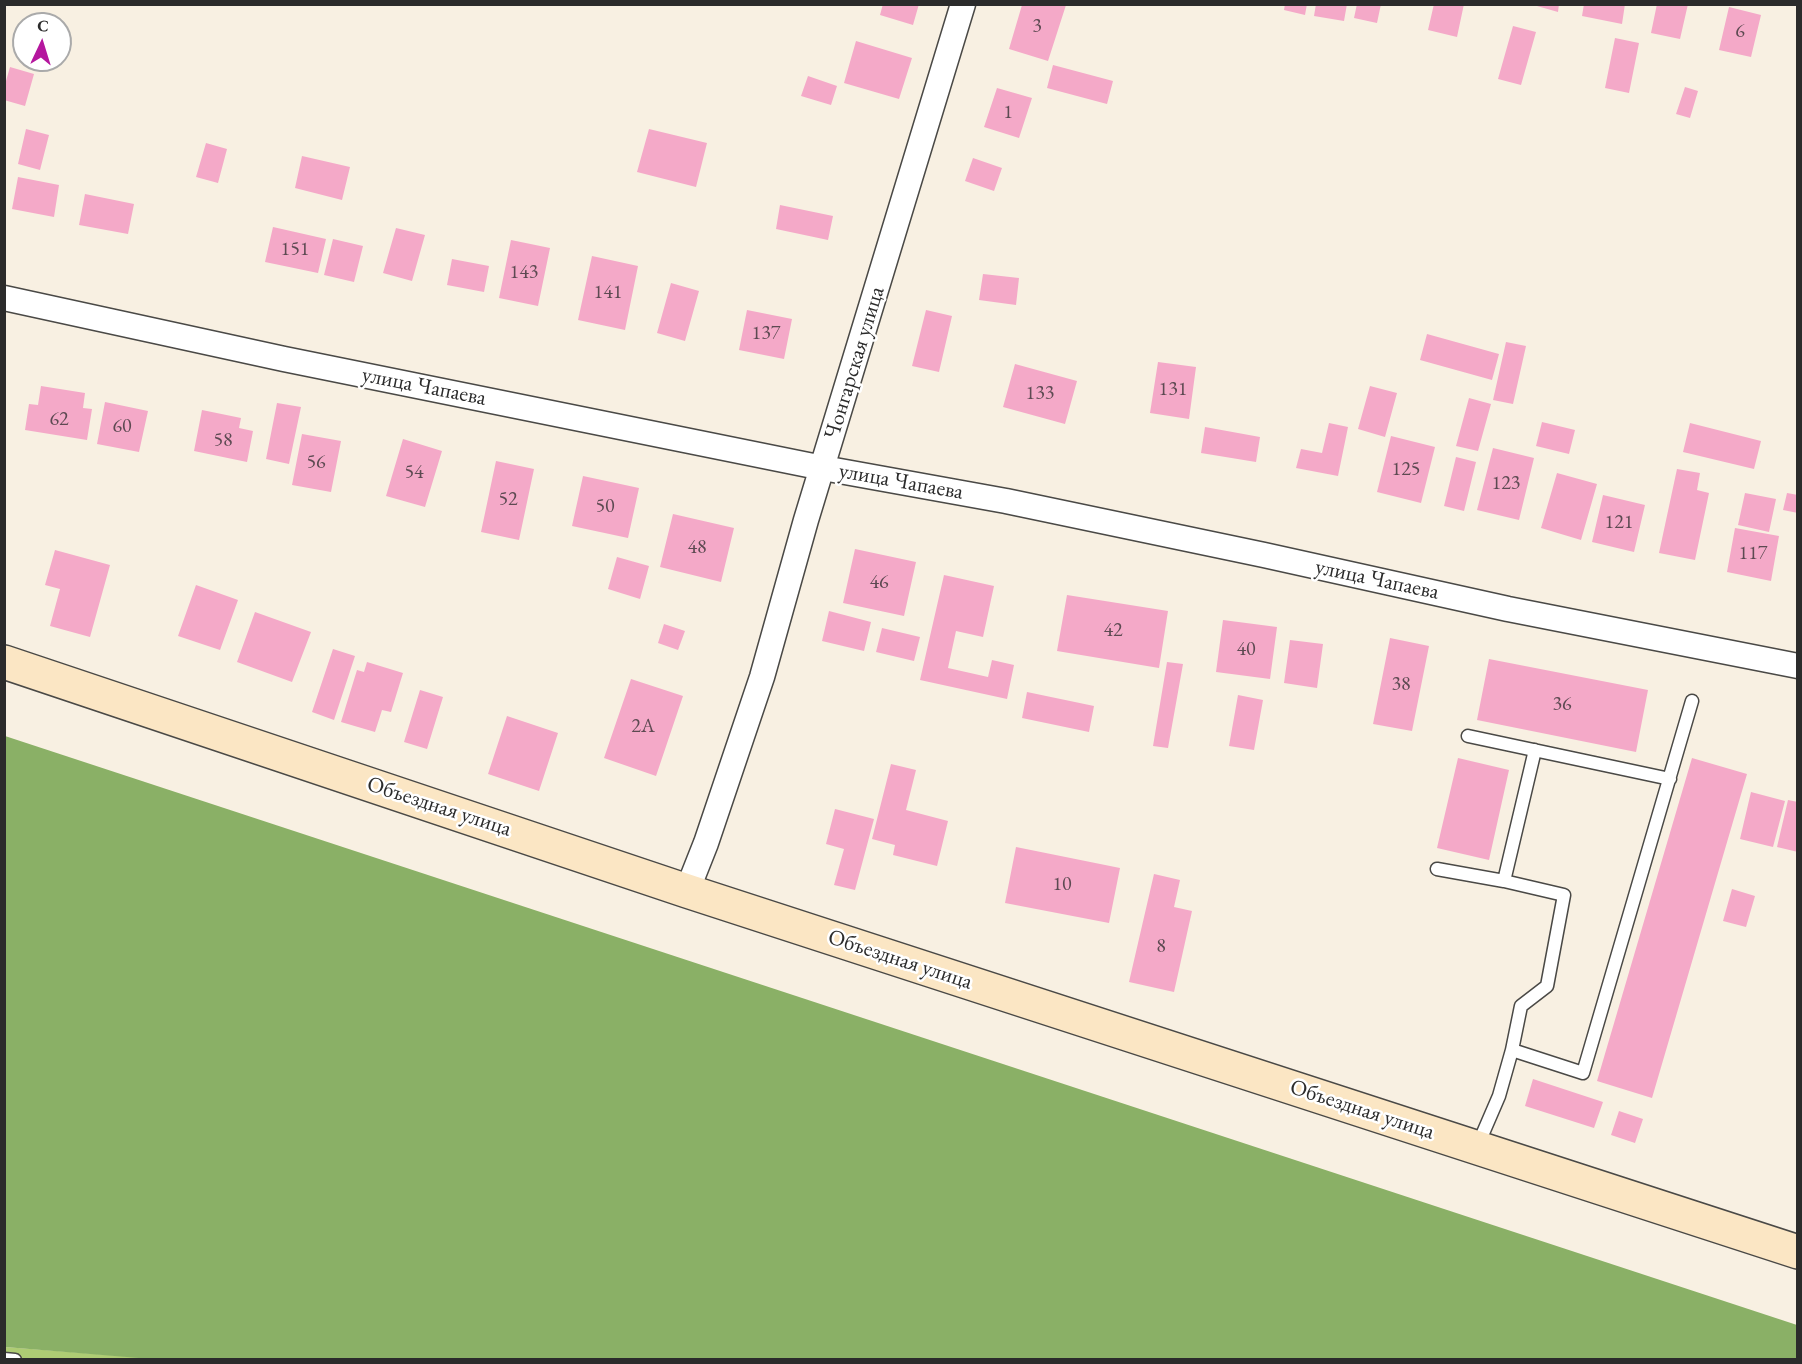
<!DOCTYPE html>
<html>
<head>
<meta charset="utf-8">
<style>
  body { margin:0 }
  #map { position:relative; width:1802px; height:1364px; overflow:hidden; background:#f8f0e2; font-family:"EB Garamond",serif }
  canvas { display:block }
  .frame { position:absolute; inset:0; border:6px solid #2b2b2b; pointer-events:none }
  .north { position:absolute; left:12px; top:12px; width:60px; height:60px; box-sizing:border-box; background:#fff; border:2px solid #aaa; border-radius:50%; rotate:4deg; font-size:16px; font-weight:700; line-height:24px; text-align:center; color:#2b2b2b }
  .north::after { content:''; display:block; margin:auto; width:21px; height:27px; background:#b5179e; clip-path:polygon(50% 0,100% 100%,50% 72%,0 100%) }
</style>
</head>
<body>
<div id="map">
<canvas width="1802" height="1364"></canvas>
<div class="frame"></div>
<div class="north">С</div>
</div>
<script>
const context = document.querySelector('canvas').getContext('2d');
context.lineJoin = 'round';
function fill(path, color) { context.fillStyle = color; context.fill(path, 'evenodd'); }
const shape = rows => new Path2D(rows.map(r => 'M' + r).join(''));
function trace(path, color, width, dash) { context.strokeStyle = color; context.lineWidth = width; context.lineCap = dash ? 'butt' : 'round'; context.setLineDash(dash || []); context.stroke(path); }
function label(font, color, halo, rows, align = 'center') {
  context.font = font + ' "EB Garamond",serif'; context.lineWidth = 5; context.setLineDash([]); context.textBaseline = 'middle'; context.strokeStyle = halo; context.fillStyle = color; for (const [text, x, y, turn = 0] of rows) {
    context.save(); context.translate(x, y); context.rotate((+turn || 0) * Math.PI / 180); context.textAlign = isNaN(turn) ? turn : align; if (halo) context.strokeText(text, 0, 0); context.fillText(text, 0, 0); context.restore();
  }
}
const green = shape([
  [5,1347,162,1359,5,1359]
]);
const forest = shape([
  [5,736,1797,1325,1797,1359,163,1360,5,1347]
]);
const building = shape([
  [883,4,919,4,913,25,880,15],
  [1285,4,1307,4,1305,15,1284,10],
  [1316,4,1347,4,1344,21,1314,16],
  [1357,4,1381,4,1377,23,1354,18],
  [1434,4,1464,4,1457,37,1428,30],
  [1530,4,1559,4,1558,12],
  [1584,4,1625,4,1622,24,1582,16],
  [1657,4,1688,4,1680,39,1651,33],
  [1022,5,1066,5,1048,61,1009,49],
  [1729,7,1761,15,1751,57,1719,50],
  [1513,26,1536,32,1521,85,1498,79],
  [1615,38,1639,43,1629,93,1605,88],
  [856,41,912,58,899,99,844,83],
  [1053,65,1113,81,1107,104,1047,88],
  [10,67,34,74,25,106,4,100,4,88],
  [808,76,837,86,831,105,801,96],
  [1685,87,1698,91,1690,118,1676,114],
  [997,88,1032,98,1019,138,984,127],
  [26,129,49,135,40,170,18,164],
  [649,129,707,143,696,187,637,172],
  [206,143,227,149,218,183,196,177],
  [302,156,350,167,342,200,295,188],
  [973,158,1002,168,994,191,965,181],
  [18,177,59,185,54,217,12,209],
  [85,194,134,204,128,234,79,225],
  [780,205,833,216,828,240,776,229],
  [273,227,326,239,318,273,265,262],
  [396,228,425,235,412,281,383,273],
  [333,239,363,246,354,282,324,275],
  [511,240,550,248,538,306,499,298],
  [592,256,638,266,625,330,578,320],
  [452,259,489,266,484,292,447,285],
  [983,274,1019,278,1016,305,979,300],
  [671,283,699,291,685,341,657,333],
  [747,310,792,319,784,359,739,350],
  [926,310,952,316,939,372,912,366],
  [1427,334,1499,354,1492,380,1420,360],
  [1506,342,1526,346,1513,404,1493,400],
  [1158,362,1196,367,1189,419,1150,413],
  [1015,364,1077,381,1065,424,1003,407],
  [41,386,85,393,83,408,92,409,87,440,25,430,29,404,38,405],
  [1370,386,1397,393,1385,437,1358,429],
  [1469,398,1491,404,1478,451,1456,446],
  [105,402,148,411,139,452,97,444],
  [277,403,301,407,289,464,266,459],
  [202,410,241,418,239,428,253,431,247,462,194,451],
  [1542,422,1575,430,1569,454,1536,446],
  [1329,423,1348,427,1338,476,1296,468,1301,449,1322,453],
  [1690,423,1761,441,1754,469,1683,452],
  [1205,427,1260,437,1256,462,1201,453],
  [302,434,341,441,331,492,292,485],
  [1391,436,1435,447,1421,503,1377,492],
  [403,439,442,451,425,507,386,496],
  [1493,448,1534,458,1519,520,1477,510],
  [1456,457,1476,462,1464,511,1444,506],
  [496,461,534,469,519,540,481,532],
  [1677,469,1700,473,1697,490,1709,493,1695,560,1659,553],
  [1557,473,1597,484,1581,540,1541,528],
  [583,476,639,488,628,538,572,526],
  [1745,493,1776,499,1769,532,1738,525],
  [1787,493,1798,495,1798,513,1783,510],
  [1603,495,1645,505,1634,552,1592,542],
  [673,514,734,528,721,582,660,567],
  [1735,528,1779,536,1771,581,1727,572],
  [855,549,916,562,904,616,843,603],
  [55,550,110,565,90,637,50,626,60,589,45,585],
  [617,557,649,566,640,599,608,589],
  [944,575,994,586,983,637,956,631,948,668,988,677,992,660,1014,665,1007,699,920,680],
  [196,585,238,600,220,650,178,636],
  [1067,595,1168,611,1159,668,1057,651],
  [829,611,871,622,864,651,822,641],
  [255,612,311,632,292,682,237,662],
  [1223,620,1277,627,1270,679,1216,672],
  [664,624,685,631,678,650,658,643],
  [882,628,920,637,914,661,876,652],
  [1390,638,1429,646,1412,731,1373,724],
  [1290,640,1323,644,1317,688,1284,683],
  [333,649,355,656,334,720,312,712],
  [1489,659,1648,690,1636,752,1477,720],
  [367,662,403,673,391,712,382,710,375,732,341,722,357,670,364,672],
  [1167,662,1183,664,1168,748,1153,746],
  [631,679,683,696,656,776,604,758],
  [420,690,443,697,427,749,404,742],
  [1027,692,1094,706,1089,732,1022,718],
  [1238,695,1263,700,1254,750,1229,746],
  [507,716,558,733,539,791,488,774],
  [1458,758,1509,770,1489,860,1437,848],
  [1692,758,1747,774,1652,1098,1597,1081],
  [891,764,916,770,906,810,948,821,937,866,893,855,895,845,872,839],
  [1751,792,1785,801,1773,847,1740,839],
  [1788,800,1798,802,1798,852,1777,847],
  [835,809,874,819,855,890,834,885,844,849,826,844],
  [1016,847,1120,868,1109,923,1005,903],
  [1154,874,1180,880,1174,907,1192,911,1174,992,1129,982],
  [1732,889,1755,896,1746,927,1723,921],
  [1533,1079,1603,1102,1594,1128,1525,1106],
  [1619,1111,1643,1119,1635,1143,1611,1135]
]);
const lane = shape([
  [1468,736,1670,779],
  [1437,869,1504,881,1564,895,1547,986,1521,1006,1512,1050],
  [1504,881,1535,750],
  [1477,1147,1499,1096,1512,1050,1583,1073,1692,701],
  [4,1359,15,1360]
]);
const street = shape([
  [4,298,284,359,823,468,1006,501,1264,555,1508,609,1798,666],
  [687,891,706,843,762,677,806,520,963,4]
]);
const secondary = shape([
  [4,662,687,891,1798,1252]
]);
const numberNames = [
  ["3",1037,27],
  ["6",1740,32],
  ["1",1008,113],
  ["151",295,250],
  ["143",524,273],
  ["141",608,293],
  ["137",766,334],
  ["131",1173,390],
  ["133",1040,394],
  ["62",59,420],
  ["60",122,427],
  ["58",223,441],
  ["56",316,463],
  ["125",1406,470],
  ["54",414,473],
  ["123",1506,484],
  ["52",508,500],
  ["50",605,507],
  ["121",1619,523],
  ["48",697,548],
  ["117",1753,554],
  ["46",879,583],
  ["42",1113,631],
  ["40",1246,650],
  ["38",1401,685],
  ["36",1562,705],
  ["2А",643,727],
  ["10",1062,885],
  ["8",1161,947]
];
const streetNames = [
  ["Чонгарская улица",855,363,-73],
  ["улица Чапаева",424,387,11],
  ["улица Чапаева",901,482,10],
  ["улица Чапаева",1377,580,12],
  ["Объездная улица",439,807,18],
  ["Объездная улица",900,960,18],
  ["Объездная улица",1362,1110,18]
];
fill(green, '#aecc74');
fill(forest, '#8ab066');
fill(building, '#f4a9c8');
trace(lane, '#4a4946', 15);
trace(street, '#4a4946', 27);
trace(secondary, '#4a4946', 36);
trace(lane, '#fff', 12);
trace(street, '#fff', 24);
trace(secondary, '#fbe6c4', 33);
label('20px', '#5d4a52', null, numberNames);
label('22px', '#2b2b2b', '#fff', streetNames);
</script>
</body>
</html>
